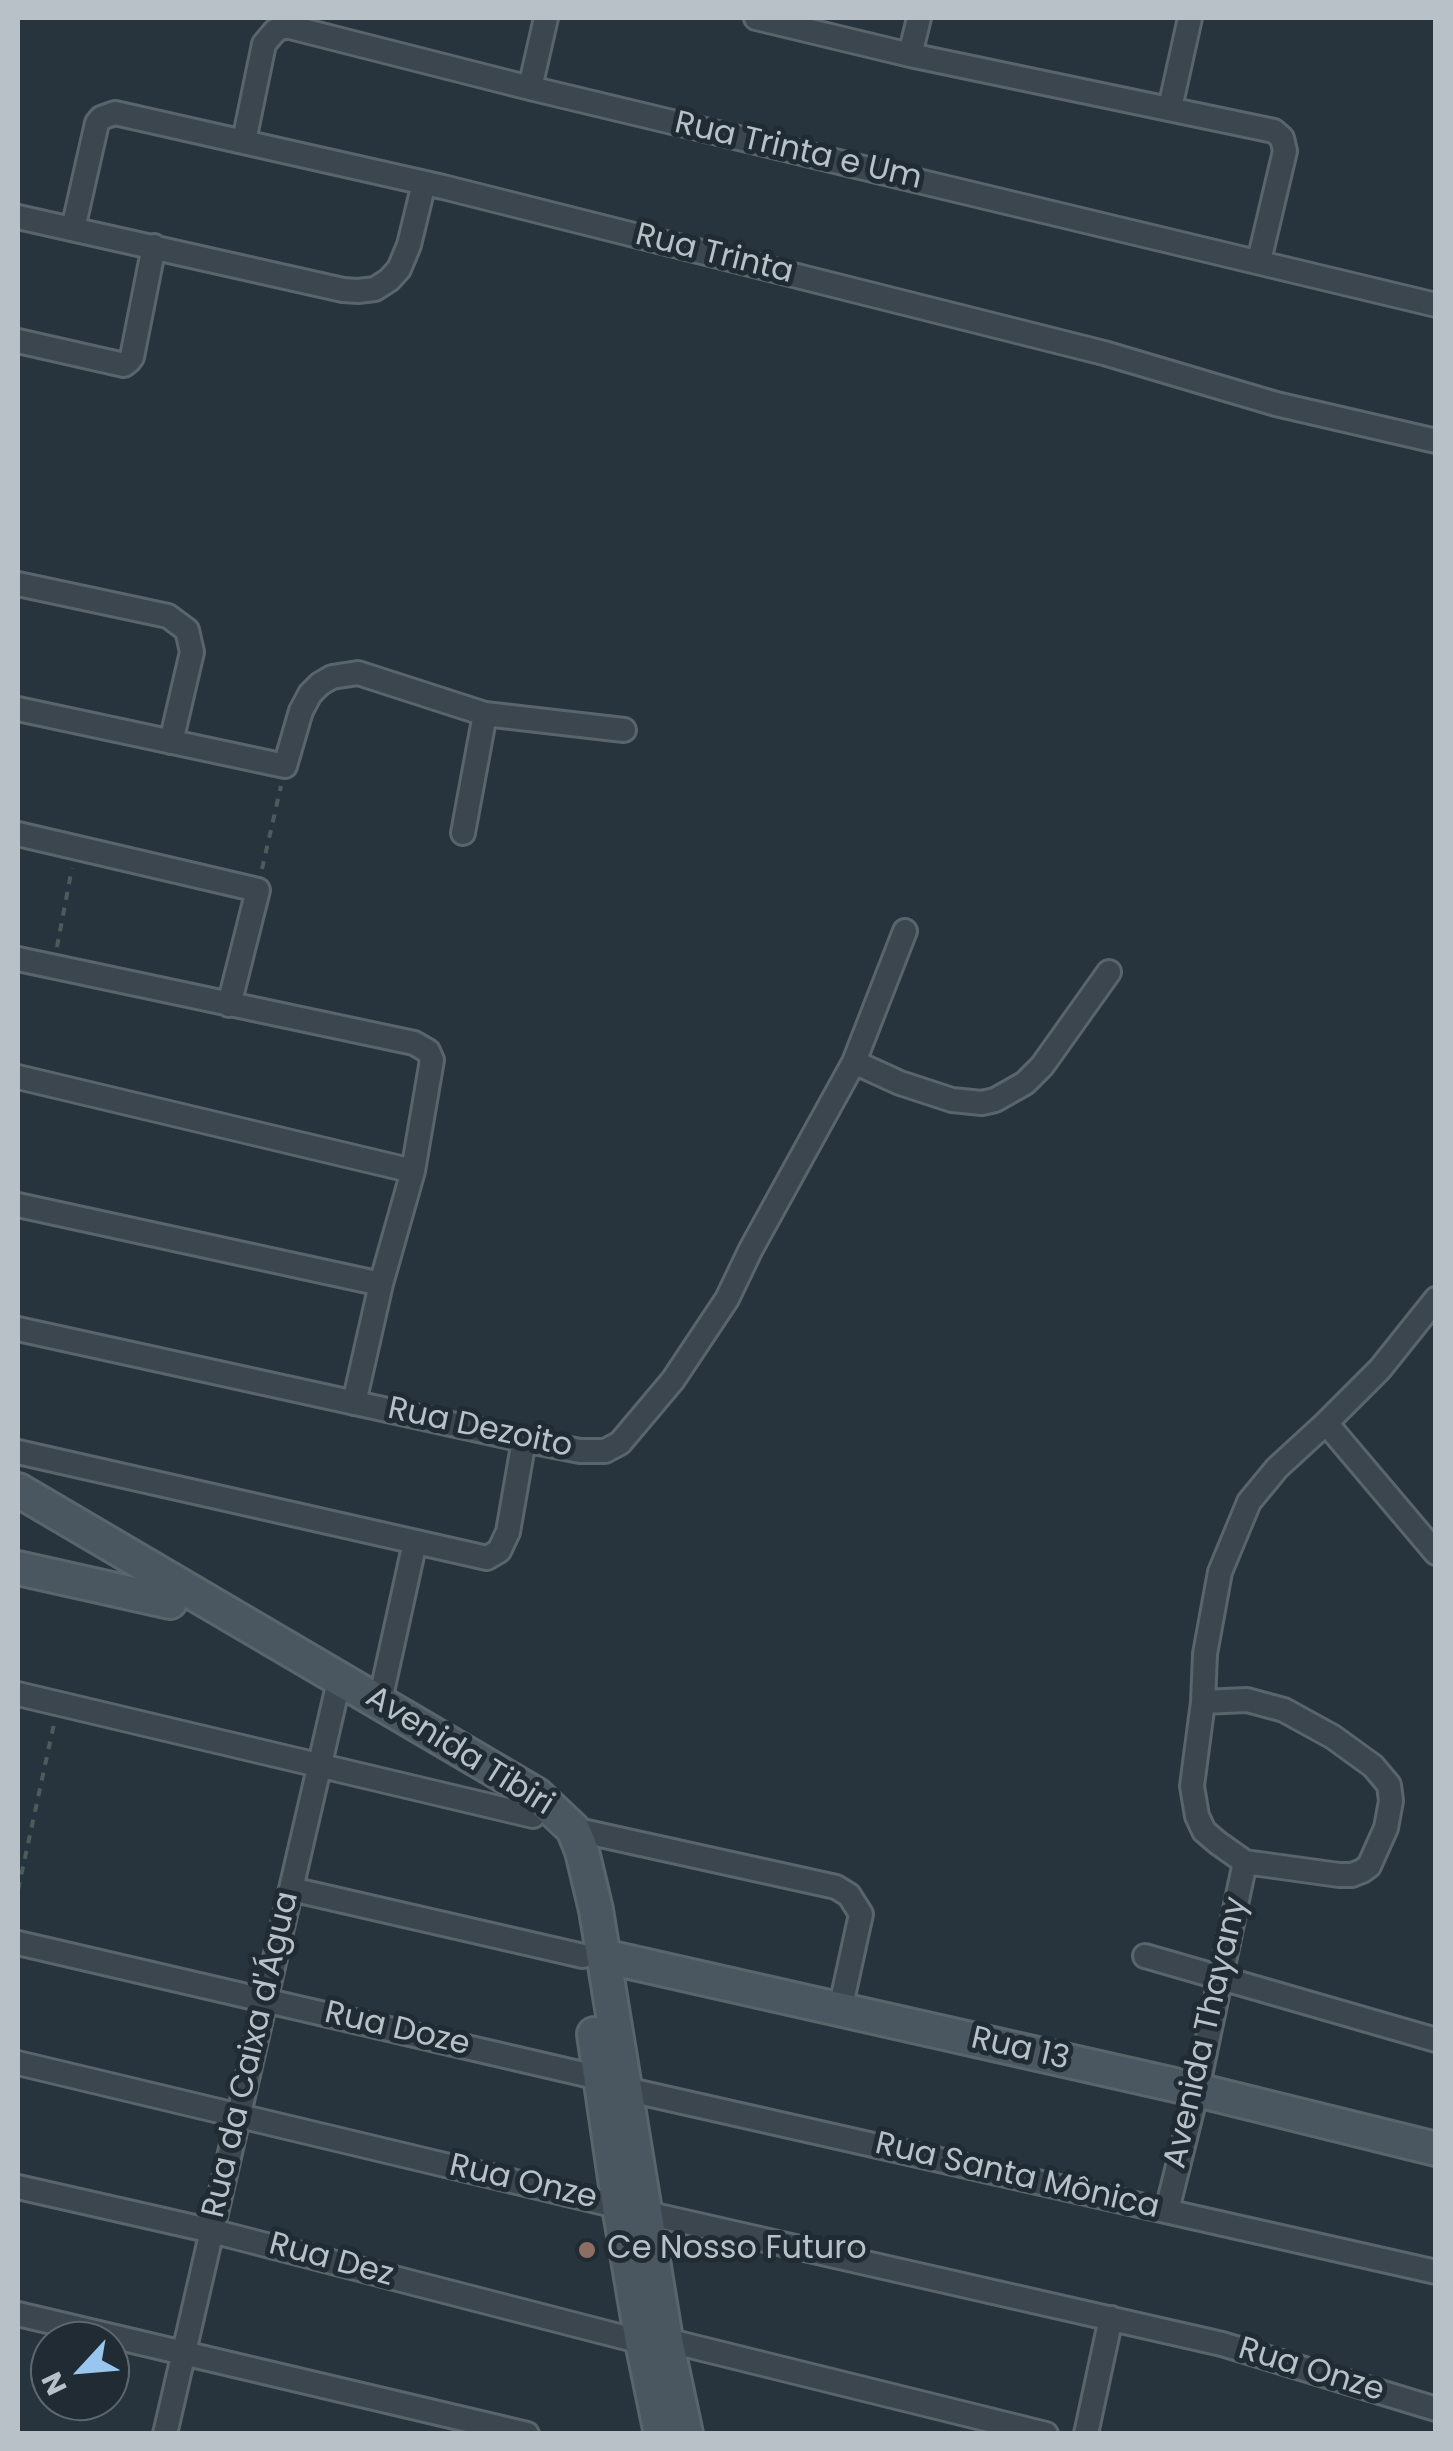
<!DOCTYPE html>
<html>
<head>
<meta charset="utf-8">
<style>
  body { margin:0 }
  #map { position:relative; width:1453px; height:2451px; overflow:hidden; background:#28343d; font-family:Poppins,sans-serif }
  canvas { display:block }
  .frame { position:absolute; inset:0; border:20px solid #b8c1c8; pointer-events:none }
  .north { position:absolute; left:30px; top:2321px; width:100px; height:100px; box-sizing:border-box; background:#202b33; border:2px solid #5d676f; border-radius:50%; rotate:244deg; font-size:28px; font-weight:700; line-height:40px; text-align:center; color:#b8c1c8 }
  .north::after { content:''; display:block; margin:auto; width:35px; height:45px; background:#98c6ee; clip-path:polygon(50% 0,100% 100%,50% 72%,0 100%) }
</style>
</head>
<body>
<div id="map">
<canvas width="1453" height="2451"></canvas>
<div class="frame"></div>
<div class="north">N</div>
</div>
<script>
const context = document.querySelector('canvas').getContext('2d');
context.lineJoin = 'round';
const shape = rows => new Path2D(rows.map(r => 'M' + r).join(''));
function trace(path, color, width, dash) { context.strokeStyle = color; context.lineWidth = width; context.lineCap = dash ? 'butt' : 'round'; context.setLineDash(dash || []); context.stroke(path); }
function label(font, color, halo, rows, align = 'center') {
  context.font = font + ' Poppins,sans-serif'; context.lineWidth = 10; context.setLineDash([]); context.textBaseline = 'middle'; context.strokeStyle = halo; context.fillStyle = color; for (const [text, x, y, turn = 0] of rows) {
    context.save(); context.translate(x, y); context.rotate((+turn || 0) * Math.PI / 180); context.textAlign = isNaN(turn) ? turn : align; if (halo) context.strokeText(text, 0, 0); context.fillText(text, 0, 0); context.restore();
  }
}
const path = shape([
  [262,869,281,786],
  [57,947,72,868],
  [18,1890,54,1724]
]);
const street = shape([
  [756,18,910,55,1274,131,1282,138,1285,151,1259,261],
  [910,55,919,18],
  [530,88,546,18],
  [1170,108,1190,18],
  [244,141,264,44,275,31,282,27,290,27,530,88,1436,305],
  [18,217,343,290,358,291,375,289,389,280,399,269,409,245,424,183],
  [73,229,97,123,101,118,115,113,443,187,1104,353,1276,404,1436,441],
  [18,341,124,365,129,361,132,357,154,246],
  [18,584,168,616,187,630,192,652,171,742],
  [18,709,285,766,301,711,310,694,320,684,332,677,358,673,485,714,624,730],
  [463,833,485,714],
  [18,834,258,890,229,1005],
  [18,959,414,1043,428,1051,432,1060,413,1171,381,1284,354,1403],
  [854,1062,900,1083,952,1100,982,1103,995,1100,1025,1083,1042,1066,1109,972],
  [18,1077,413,1171],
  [18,1205,381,1284],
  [18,1329,524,1440,580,1451,605,1451,620,1443,673,1380,727,1299,751,1249,854,1062,905,931],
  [1326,1423,1436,1553],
  [18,1452,487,1558,499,1551,508,1532,524,1440],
  [18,1694,533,1816],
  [380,1701,415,1542],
  [1203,1702,1247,1700,1284,1710,1333,1737,1373,1766,1389,1785,1391,1801,1386,1828,1369,1866,1362,1871,1352,1875,1339,1875,1245,1862],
  [573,1829,836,1887,849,1895,861,1914,840,2010],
  [291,1889,583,1956],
  [18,1943,600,2078,625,2089,1436,2272],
  [1145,1956,1436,2040],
  [18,2063,646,2213,1222,2344,1436,2409],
  [18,2187,212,2231,642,2342],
  [1167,2210,1197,2090,1245,1862,1218,1843,1204,1831,1197,1816,1192,1786,1203,1702,1205,1654,1220,1572,1249,1502,1277,1468,1326,1423,1380,1369,1436,1299],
  [18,2314,527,2434],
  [666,2340,1046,2434],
  [165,2434,340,1677],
  [1086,2434,1111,2318]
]);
const secondary = shape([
  [18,1490,537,1795,573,1829,582,1851,596,1910,666,2340,686,2434],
  [18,1568,170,1602],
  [603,1956,1197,2090,1436,2149],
  [594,2034,619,2206,642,2342,661,2434]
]);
const markers = [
  [587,2250,10,"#8d6e63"]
];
const streetNames = [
  ["Rua Trinta e Um",798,152,13],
  ["Rua Trinta",714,255,14],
  ["Rua Dezoito",480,1429,12],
  ["Avenida Tibiri",459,1752,32],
  ["Rua Doze",397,2030,13],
  ["Avenida Thayany",1207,2033,-77],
  ["Rua 13",1020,2050,13],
  ["Rua da Caixa d'Água",252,2055,-77],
  ["Rua Santa Mônica",1017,2177,13],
  ["Rua Onze",523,2183,13],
  ["Rua Dez",331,2261,15],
  ["Rua Onze",1311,2371,17]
];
const poiNames = [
  ["Ce Nosso Futuro",607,2250]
];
trace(street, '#59646b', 28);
trace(secondary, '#59646b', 38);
trace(path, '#4a5c5c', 4, [8, 8]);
trace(street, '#3c464e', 22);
trace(secondary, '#4a5660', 32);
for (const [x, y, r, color] of markers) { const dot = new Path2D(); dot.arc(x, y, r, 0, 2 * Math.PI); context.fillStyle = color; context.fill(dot); trace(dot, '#202b33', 4); }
label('32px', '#b8c1c8', '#202b33', streetNames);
label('32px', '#b8c1c8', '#202b33', poiNames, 'left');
</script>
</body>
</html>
